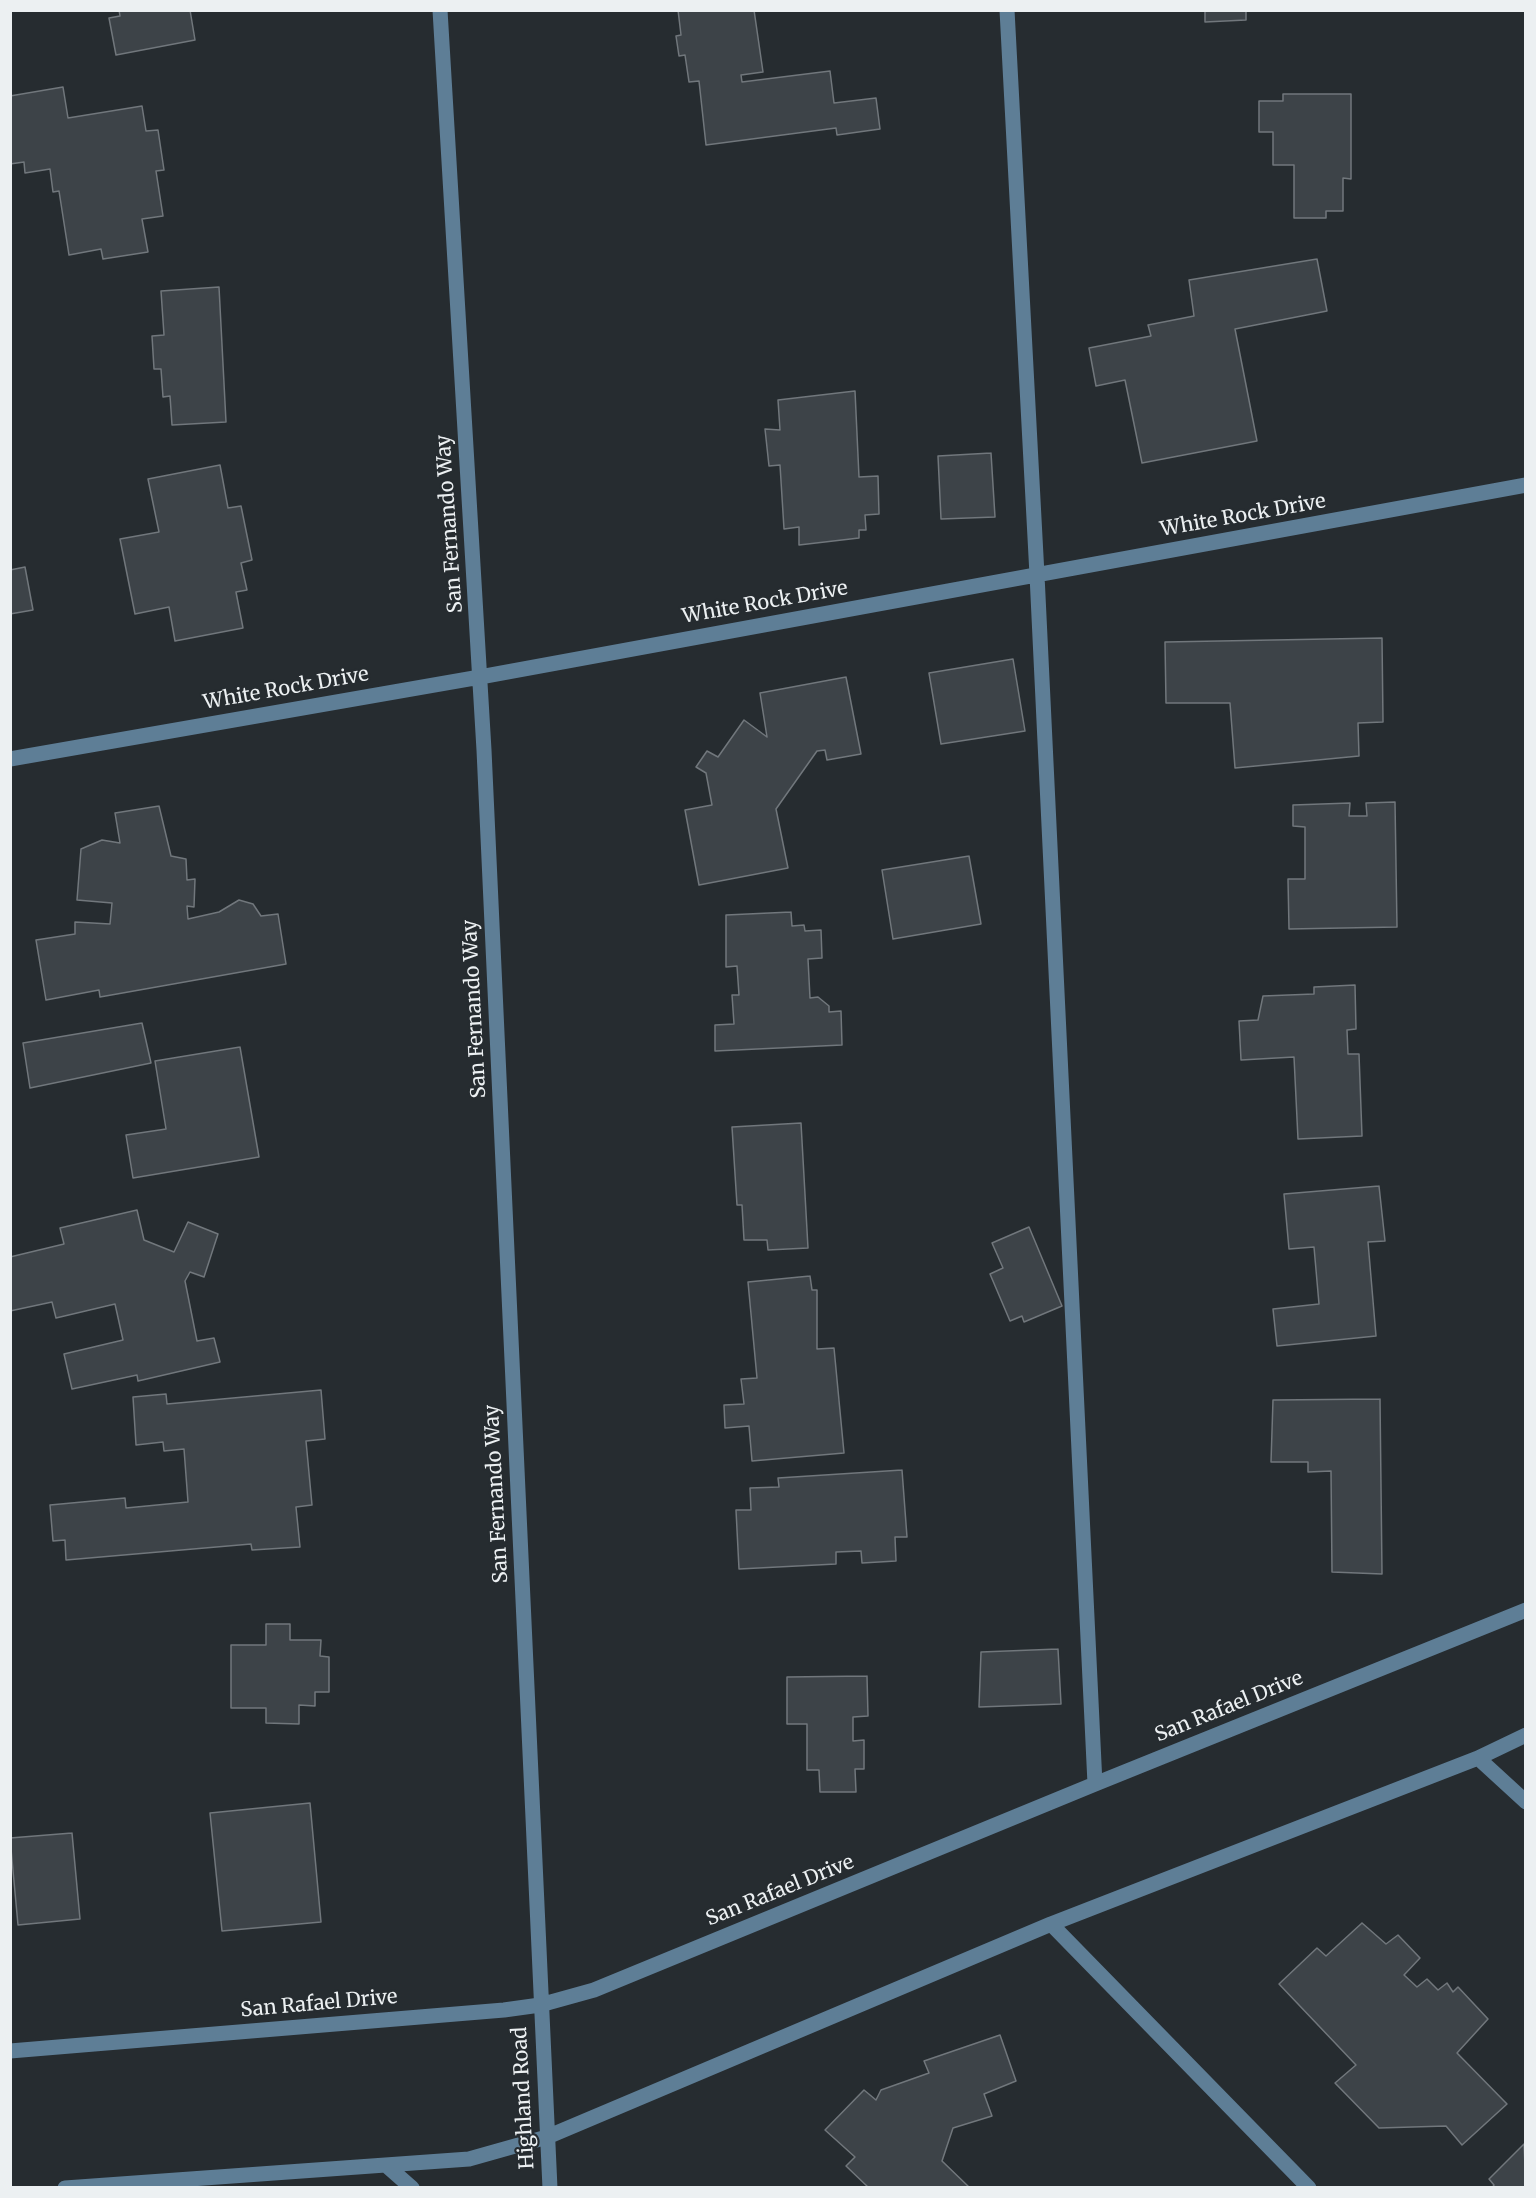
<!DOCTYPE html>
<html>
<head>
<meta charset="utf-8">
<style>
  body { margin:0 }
  #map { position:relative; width:1536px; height:2198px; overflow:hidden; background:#262c30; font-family:Merriweather,serif }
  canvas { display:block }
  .frame { position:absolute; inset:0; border:12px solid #ecf0f2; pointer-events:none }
</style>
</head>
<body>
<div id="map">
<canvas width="1536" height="2198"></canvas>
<div class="frame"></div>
</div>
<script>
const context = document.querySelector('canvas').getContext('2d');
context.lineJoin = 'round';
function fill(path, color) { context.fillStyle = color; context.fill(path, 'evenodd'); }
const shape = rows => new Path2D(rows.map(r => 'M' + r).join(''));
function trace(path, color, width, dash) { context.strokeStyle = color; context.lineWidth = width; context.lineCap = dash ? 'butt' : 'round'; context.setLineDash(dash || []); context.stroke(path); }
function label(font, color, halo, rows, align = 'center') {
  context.font = font + ' Merriweather,serif'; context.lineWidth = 4.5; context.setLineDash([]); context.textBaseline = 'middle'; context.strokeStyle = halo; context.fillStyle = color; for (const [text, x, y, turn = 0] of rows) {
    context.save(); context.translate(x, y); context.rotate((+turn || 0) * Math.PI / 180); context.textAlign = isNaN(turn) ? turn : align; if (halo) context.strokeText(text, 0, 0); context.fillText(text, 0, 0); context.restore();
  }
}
const building = shape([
  [119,10,190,10,195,40,116,55,109,18,120,16,119,10],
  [678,10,754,10,763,72,741,75,742,82,830,71,834,103,876,98,880,129,837,135,836,128,706,145,699,81,689,82,685,55,679,56,676,36,681,35,678,10],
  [1205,10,1246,10,1246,20,1205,22,1205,10],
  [63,87,68,118,142,106,146,131,158,130,164,170,156,171,163,216,142,219,148,252,103,259,101,249,69,255,59,191,53,192,50,169,25,173,24,162,10,164,10,96,63,87],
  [1283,94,1351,94,1351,179,1343,178,1343,211,1326,211,1326,218,1294,218,1294,165,1273,165,1273,132,1259,132,1259,101,1283,101,1283,94],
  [1317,259,1327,311,1235,329,1257,441,1142,463,1125,380,1096,386,1089,348,1151,336,1148,325,1194,316,1189,280,1317,259],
  [219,287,226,422,172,425,170,396,163,397,161,369,154,369,152,336,164,335,161,291,219,287],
  [855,391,859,477,878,476,879,514,865,515,866,530,859,530,859,538,799,545,799,527,784,529,780,465,769,466,765,429,780,430,778,400,855,391],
  [991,453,995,517,941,519,938,456,991,453],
  [220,465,228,508,241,506,252,560,241,563,247,590,236,592,243,628,175,641,169,607,135,614,120,539,159,532,148,479,220,465],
  [25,567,33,610,10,614,10,570,25,567],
  [1382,638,1383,722,1358,723,1359,756,1235,768,1230,703,1166,703,1165,642,1382,638],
  [1013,659,1025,731,941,744,929,673,1013,659],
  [846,677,861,754,827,760,825,750,817,751,776,809,788,868,699,885,685,810,712,805,706,773,696,767,707,751,718,757,744,720,767,737,760,693,846,677],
  [1395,802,1397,927,1289,929,1288,879,1305,879,1305,827,1293,826,1293,805,1350,803,1349,816,1367,816,1366,803,1395,802],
  [159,806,171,856,186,859,187,880,195,879,194,907,187,906,188,919,219,912,239,900,253,904,261,916,278,914,286,964,100,997,99,990,46,1000,36,940,75,934,75,922,110,924,112,903,77,900,81,849,102,840,120,843,115,813,159,806],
  [969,856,981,924,893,939,882,870,969,856],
  [791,912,792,926,804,925,805,931,821,930,822,958,808,959,810,998,818,997,829,1006,829,1012,841,1011,842,1045,715,1051,715,1025,734,1024,732,995,739,995,737,966,726,967,726,915,791,912],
  [1355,985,1356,1029,1347,1030,1348,1054,1359,1054,1362,1136,1298,1139,1294,1057,1241,1060,1239,1021,1258,1020,1263,996,1314,994,1314,987,1355,985],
  [142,1023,151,1063,30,1088,23,1043,142,1023],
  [240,1047,259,1157,133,1178,126,1135,166,1129,155,1061,240,1047],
  [801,1123,808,1248,768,1250,767,1240,744,1240,742,1205,737,1205,732,1127,801,1123],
  [1379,1186,1385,1241,1368,1242,1376,1336,1277,1346,1273,1309,1319,1304,1314,1247,1289,1249,1284,1194,1379,1186],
  [137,1210,144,1240,174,1252,188,1222,218,1234,204,1277,190,1272,185,1281,197,1341,214,1338,220,1362,138,1381,137,1375,72,1389,64,1354,123,1340,115,1304,56,1318,52,1302,10,1311,10,1257,64,1244,60,1228,137,1210],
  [1029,1227,1062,1306,1024,1322,1022,1316,1010,1321,990,1274,1003,1268,992,1243,1029,1227],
  [810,1276,812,1290,817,1290,817,1349,834,1348,844,1453,752,1461,749,1426,725,1428,724,1405,744,1404,741,1379,757,1378,748,1282,810,1276],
  [321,1390,325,1439,306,1441,312,1505,296,1507,300,1547,252,1550,251,1544,66,1560,65,1540,53,1541,50,1505,125,1498,126,1508,188,1502,184,1449,164,1451,163,1442,136,1445,133,1397,166,1394,167,1404,321,1390],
  [1380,1399,1382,1574,1332,1572,1331,1471,1308,1472,1308,1462,1271,1462,1273,1400,1380,1399],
  [902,1470,907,1537,895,1537,896,1561,862,1563,861,1551,836,1552,836,1564,739,1569,736,1510,751,1510,750,1488,779,1487,778,1478,902,1470],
  [266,1624,290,1624,290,1640,321,1640,320,1656,329,1657,329,1692,315,1692,315,1706,299,1705,299,1724,266,1723,266,1708,231,1708,231,1645,266,1645,266,1624],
  [1058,1649,1061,1704,979,1707,981,1652,1058,1649],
  [867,1676,868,1716,853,1717,853,1741,864,1740,864,1769,855,1769,856,1792,820,1792,819,1770,807,1770,807,1724,787,1724,787,1677,867,1676],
  [310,1803,321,1922,222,1931,210,1813,310,1803],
  [72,1833,80,1919,18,1925,10,1838,72,1833],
  [1362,1923,1386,1944,1398,1935,1420,1958,1404,1975,1417,1987,1427,1979,1438,1990,1447,1983,1453,1992,1458,1987,1488,2019,1457,2053,1507,2104,1462,2145,1446,2126,1379,2128,1335,2083,1356,2065,1279,1984,1317,1948,1326,1956,1362,1923],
  [1000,2035,1016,2081,984,2094,992,2116,953,2128,942,2161,970,2188,869,2188,846,2166,855,2157,825,2130,864,2090,876,2100,881,2090,929,2073,924,2061,1000,2035],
  [1524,2144,1526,2188,1492,2188,1494,2185,1489,2179,1524,2144]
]);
const minor = shape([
  [440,10,484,750,550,2188],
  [1007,10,1037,575,1095,1784],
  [10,759,480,677,1526,485],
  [1478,1758,1526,1802],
  [1051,1924,1309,2188],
  [10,2051,504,2010,540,2005,594,1990,1095,1784,1526,1610],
  [387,2166,412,2188],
  [65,2188,469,2159,547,2137,1051,1924,1478,1758,1526,1735]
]);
const streetNames = [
  ["White Rock Drive",1243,516,-10],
  ["San Fernando Way",450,524,-94],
  ["White Rock Drive",765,603,-10],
  ["White Rock Drive",286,689,-10],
  ["San Fernando Way",475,1009,-93],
  ["San Fernando Way",497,1494,-93],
  ["San Rafael Drive",1229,1707,-22],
  ["San Rafael Drive",780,1891,-22],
  ["San Rafael Drive",319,2004,-5],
  ["Highland Road",524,2098,-93]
];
fill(building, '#3d4348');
trace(building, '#71777c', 1.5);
trace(minor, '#5e7e96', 15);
label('20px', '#ecf0f2', '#262c30', streetNames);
</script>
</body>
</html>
